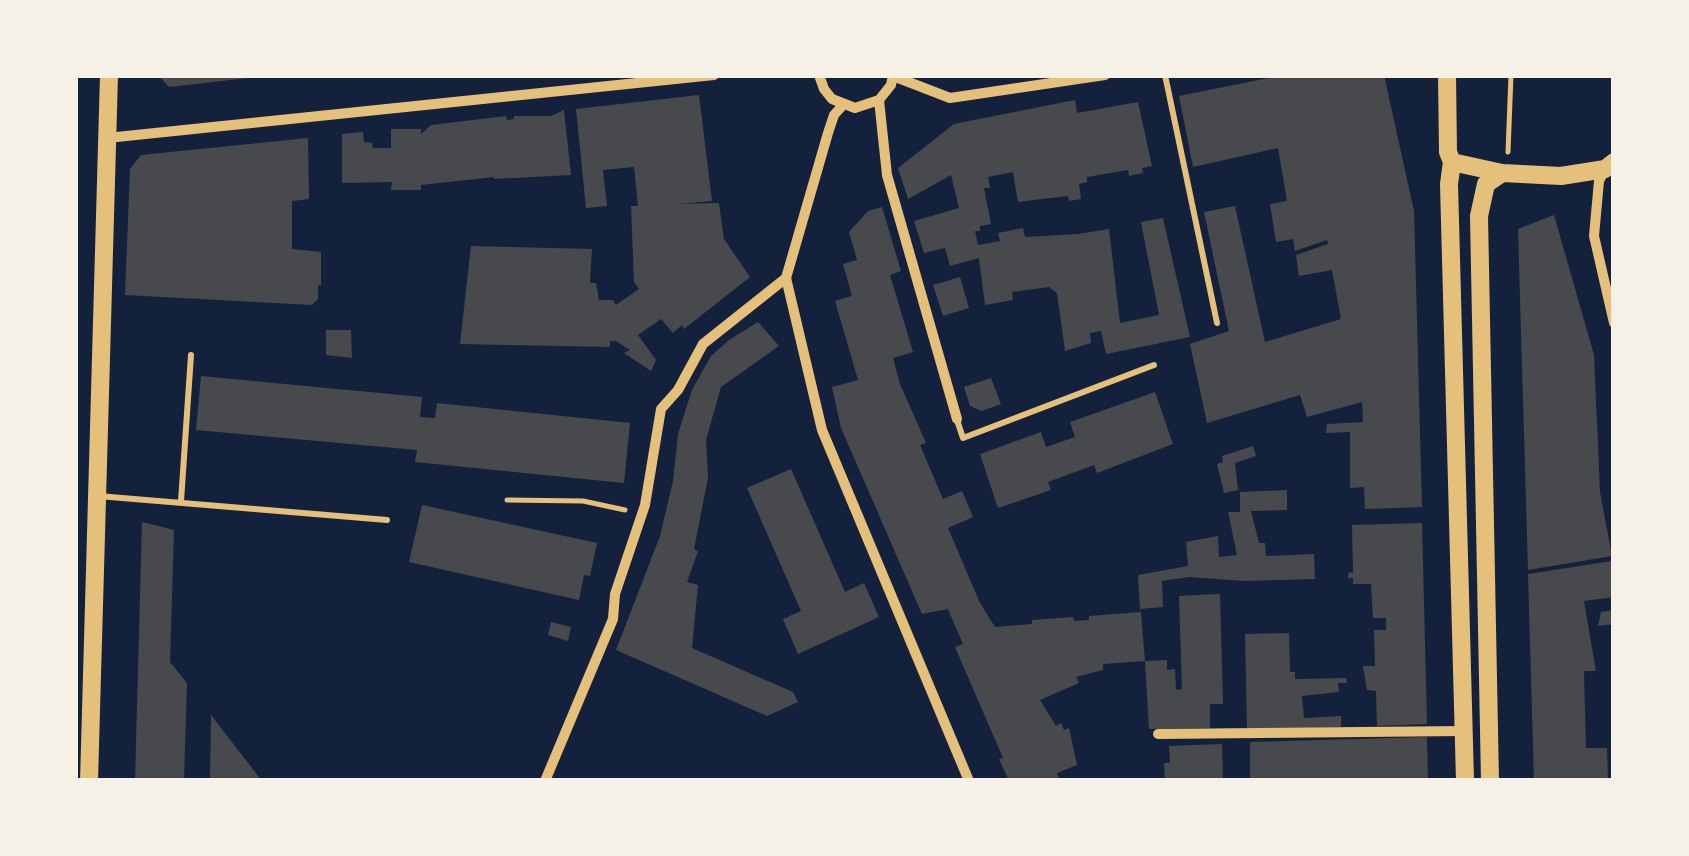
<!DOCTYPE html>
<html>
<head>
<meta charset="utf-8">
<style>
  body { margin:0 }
  #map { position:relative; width:1689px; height:856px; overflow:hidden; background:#14213d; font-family:Karla,sans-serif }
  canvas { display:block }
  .frame { position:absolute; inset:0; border:78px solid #f6f1e7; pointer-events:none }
</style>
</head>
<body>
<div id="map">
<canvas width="1689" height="856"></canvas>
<div class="frame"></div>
</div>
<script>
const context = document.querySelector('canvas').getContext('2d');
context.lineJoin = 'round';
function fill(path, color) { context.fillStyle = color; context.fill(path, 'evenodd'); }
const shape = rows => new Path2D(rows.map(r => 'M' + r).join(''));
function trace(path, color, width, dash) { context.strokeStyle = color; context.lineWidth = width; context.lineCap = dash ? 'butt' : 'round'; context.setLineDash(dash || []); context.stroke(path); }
const building = shape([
  [158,75,257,75,257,77,169,87],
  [1284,75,1384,75,1414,211,1422,507,1365,509,1364,487,1350,488,1350,432,1326,433,1327,424,1363,422,1362,402,1307,417,1300,395,1207,423,1190,344,1229,331,1204,212,1235,206,1265,342,1341,319,1332,270,1299,276,1296,255,1328,244,1327,240,1295,251,1293,239,1276,242,1270,204,1287,201,1278,148,1193,167,1179,96],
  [699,95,712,201,677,204,719,203,724,239,750,277,684,329,682,325,673,333,661,319,638,335,656,360,651,371,624,353,630,350,616,341,610,341,610,347,460,344,471,246,592,249,590,283,596,283,599,300,613,300,616,305,639,289,634,282,631,206,638,206,634,167,603,170,607,206,586,208,576,109],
  [1075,100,1077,113,1138,102,1152,166,1142,168,1143,173,1129,176,1128,170,1087,177,1087,182,1079,184,1081,199,1069,201,1068,196,1018,202,1013,172,988,177,990,188,984,188,991,224,980,226,980,231,975,231,978,245,1000,241,998,233,1023,228,1025,237,1078,234,1109,229,1120,323,1159,315,1141,222,1163,218,1190,337,1106,354,1101,331,1090,333,1091,343,1065,351,1057,293,1049,287,1012,292,1013,300,985,305,979,258,950,266,945,248,924,253,914,221,959,208,951,175,908,199,898,168,954,124],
  [564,110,571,175,494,179,494,177,421,185,421,190,391,190,392,182,342,183,342,134,363,132,364,142,372,143,373,148,391,148,391,129,421,129,421,134,431,125,506,116,507,120,514,119,514,116,551,116],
  [308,138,309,199,292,201,292,249,321,252,321,285,318,285,318,299,312,305,125,295,130,169,141,155],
  [882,207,901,271,890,275,913,352,893,358,900,384,926,443,920,445,943,499,962,491,973,517,948,528,980,603,995,627,1032,624,1032,620,1073,617,1074,621,1089,620,1089,616,1141,612,1145,661,1103,664,1103,670,1076,677,1079,683,1040,700,1056,726,1061,723,1064,730,1069,728,1077,765,1057,773,1060,781,1009,781,999,759,1003,758,955,647,963,644,948,609,922,614,841,428,832,387,858,380,835,301,852,296,843,264,857,260,849,232,868,211],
  [1554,215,1594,355,1600,492,1612,556,1528,570,1518,229],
  [960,277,969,308,943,316,933,285],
  [758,322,779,346,721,387,706,440,708,478,694,549,698,551,687,582,698,585,692,648,793,692,798,702,767,716,616,650,660,536,673,481,678,434,692,390,711,356,729,340],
  [326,330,351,330,352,358,326,355],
  [201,376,422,397,420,417,435,418,437,403,630,423,624,483,415,462,417,450,196,430],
  [991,378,1001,404,982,411,970,406,964,387],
  [1155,392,1173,444,1097,473,1094,465,1048,482,1051,490,998,508,980,454,1041,432,1046,447,1075,437,1070,422],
  [1253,446,1256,456,1235,463,1238,490,1224,493,1217,464,1223,462,1222,456],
  [791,469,845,592,864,583,879,617,798,654,783,619,801,611,747,488],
  [1287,490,1287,510,1251,511,1259,543,1265,543,1266,556,1314,554,1315,579,1244,581,1189,577,1162,581,1163,607,1140,609,1138,575,1188,566,1186,542,1218,536,1219,557,1237,555,1228,512,1240,512,1240,492],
  [422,505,597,543,590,576,584,575,579,600,409,562],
  [142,522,174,530,170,662,187,683,184,781,135,781],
  [1422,523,1427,724,1377,726,1376,691,1367,690,1363,666,1375,666,1374,630,1386,630,1386,618,1373,618,1371,584,1353,584,1353,578,1348,578,1349,572,1353,573,1352,525],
  [1612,561,1614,597,1584,601,1596,671,1584,671,1586,748,1607,748,1608,781,1534,781,1528,574],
  [1220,594,1223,704,1210,704,1210,728,1149,729,1145,661,1167,660,1167,670,1175,669,1176,690,1182,689,1179,596],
  [1614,610,1614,624,1598,626,1601,612],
  [551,622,571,627,568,641,548,635],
  [1289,633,1290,672,1295,672,1295,679,1346,678,1347,683,1338,683,1339,692,1302,696,1304,718,1341,716,1341,727,1247,730,1245,634],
  [211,715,262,781,213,781,210,778],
  [1427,737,1428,781,1250,781,1250,742],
  [1222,744,1223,781,1165,781,1164,763,1170,763,1169,746]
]);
const path = shape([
  [1508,152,1511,75],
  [507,500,583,501,625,510]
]);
const service = shape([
  [1165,75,1217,323],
  [957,420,963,438,1154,365],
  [98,496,387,520],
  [181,501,191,355]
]);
const minor = shape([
  [819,75,824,89,832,99,855,108,879,100,891,85,893,75],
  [893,76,950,98,1105,75],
  [879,100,887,175,957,419],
  [843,105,834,115,828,133,786,278,822,430,969,781],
  [107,138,714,75],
  [1605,169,1599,181,1594,236,1614,323],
  [1158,734,1464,731],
  [545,781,613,619,615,594,645,505,661,409,678,390,703,344,786,278]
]);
const secondary = shape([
  [1447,75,1448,152,1452,162],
  [1452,162,1449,184,1465,781],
  [1452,162,1502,173,1561,176,1605,169,1614,162],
  [89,781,109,75],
  [1490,781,1479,216,1486,184,1502,173]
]);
fill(building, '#48494c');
trace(path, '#e5c07b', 5);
trace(service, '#e5c07b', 6);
trace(minor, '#e5c07b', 10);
trace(secondary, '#e5c07b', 18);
</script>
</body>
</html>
